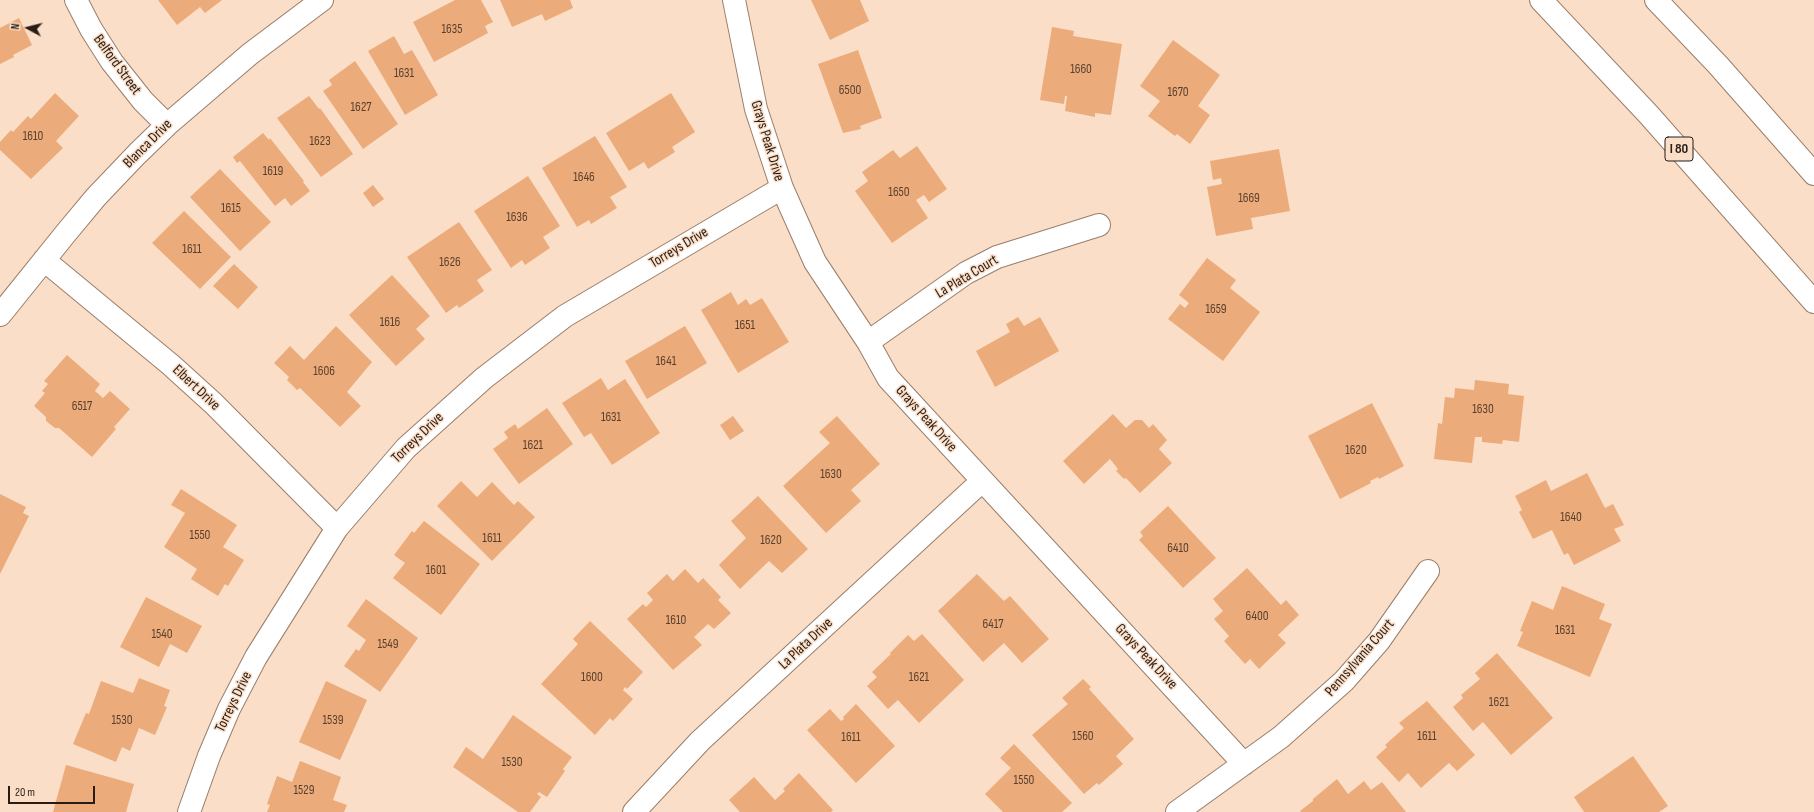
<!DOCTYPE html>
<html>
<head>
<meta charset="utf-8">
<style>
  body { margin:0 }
  #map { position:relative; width:1814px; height:812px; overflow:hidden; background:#fbdec8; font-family:"Sofia Sans Condensed",sans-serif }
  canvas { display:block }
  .north { position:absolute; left:8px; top:8px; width:40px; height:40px; -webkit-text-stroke:3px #fbdec8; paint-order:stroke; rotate:277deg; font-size:11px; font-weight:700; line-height:16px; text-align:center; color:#271d15 }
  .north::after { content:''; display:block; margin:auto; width:14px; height:18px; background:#271d15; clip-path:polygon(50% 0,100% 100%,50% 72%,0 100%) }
  .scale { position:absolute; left:8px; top:786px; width:87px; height:18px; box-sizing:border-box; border:2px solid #271d15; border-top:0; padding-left:5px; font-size:12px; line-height:14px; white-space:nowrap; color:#271d15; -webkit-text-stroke:3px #fbdec8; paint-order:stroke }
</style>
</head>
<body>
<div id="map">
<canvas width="1814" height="812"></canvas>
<div class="north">N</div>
<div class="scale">20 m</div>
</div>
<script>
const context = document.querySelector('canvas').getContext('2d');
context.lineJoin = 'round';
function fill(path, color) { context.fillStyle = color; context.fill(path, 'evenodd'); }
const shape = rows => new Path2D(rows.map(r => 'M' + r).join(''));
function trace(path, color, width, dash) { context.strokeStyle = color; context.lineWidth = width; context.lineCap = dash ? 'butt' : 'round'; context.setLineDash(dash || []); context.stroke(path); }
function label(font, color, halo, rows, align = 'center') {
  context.font = font + ' "Sofia Sans Condensed",sans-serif'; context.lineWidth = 3; context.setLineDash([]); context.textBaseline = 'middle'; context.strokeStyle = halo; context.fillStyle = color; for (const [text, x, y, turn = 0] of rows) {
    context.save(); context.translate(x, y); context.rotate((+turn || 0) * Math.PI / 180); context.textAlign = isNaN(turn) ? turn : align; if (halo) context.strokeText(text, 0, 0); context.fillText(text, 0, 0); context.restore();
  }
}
const building = shape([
  [158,0,222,0,205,13,200,7,177,25],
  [455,0,481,0,493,22,485,26,488,33,434,62,413,22],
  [500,0,570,0,573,8,545,21,542,14,512,27],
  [811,0,860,0,869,21,830,40],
  [19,18,32,45,13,55,14,57,0,64,0,28],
  [1052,27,1074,31,1073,36,1122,44,1111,115,1095,113,1095,117,1065,111,1067,96,1065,96,1064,104,1040,100],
  [394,36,404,54,412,50,438,95,405,115,368,51],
  [1173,40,1220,75,1198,106,1210,115,1190,144,1177,134,1175,136,1148,116,1160,101,1140,86],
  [858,50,882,118,860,126,861,129,843,133,818,64],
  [355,61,398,124,363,149,323,91,332,85,329,80],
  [55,93,79,116,56,141,63,148,31,179,0,150,0,142,11,130,13,132,28,116,31,119],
  [671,93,695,132,672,147,675,152,648,169,644,162,629,171,606,133],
  [309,96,319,109,320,108,353,154,321,177,277,118],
  [263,133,269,140,270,138,304,181,303,182,310,191,291,206,285,198,275,206,240,161,237,163,233,157],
  [595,136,627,187,610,197,617,208,591,224,589,220,577,227,542,168],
  [917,146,947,189,929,202,924,195,916,200,928,218,892,243,855,191,868,181,862,172,893,150,900,158],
  [1279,149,1290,211,1251,218,1253,229,1216,236,1207,187,1222,184,1221,178,1213,180,1210,161],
  [220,169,271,222,240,251,190,197],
  [528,176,560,226,543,237,550,248,525,265,522,260,511,268,474,211],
  [373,185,384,199,373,207,363,193],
  [184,211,231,257,200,289,152,243],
  [459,222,492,270,477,280,484,291,459,308,457,305,446,313,407,257],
  [1207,258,1236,280,1230,288,1260,312,1223,361,1168,319,1180,304,1185,308,1189,303,1179,295],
  [234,264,258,287,238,309,213,286],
  [392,275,430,316,416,329,425,339,396,366,349,315],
  [731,292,738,305,746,299,750,305,762,298,789,342,738,373,701,310],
  [1018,317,1024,326,1040,317,1059,351,995,387,976,351,1010,332,1006,324],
  [336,326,372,362,347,392,361,406,340,427,300,388,297,390,287,380,289,377,274,363,290,346,304,360],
  [685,326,707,363,647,399,625,361],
  [67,355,100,384,95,391,103,398,110,391,130,409,114,427,116,429,92,457,59,428,55,428,46,421,46,417,34,406,45,393,42,391,48,384,44,381],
  [601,378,608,390,625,379,660,433,612,465,591,433,584,437,562,403],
  [1475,380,1509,384,1508,394,1524,396,1519,442,1503,440,1502,444,1482,442,1482,437,1475,437,1472,463,1434,459,1438,423,1442,424,1445,397,1454,398,1455,388,1474,390],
  [1372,403,1404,466,1379,479,1378,477,1370,481,1371,483,1340,499,1308,436],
  [547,408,573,444,519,484,493,449,508,438,504,432,515,424,518,429],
  [1113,414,1126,428,1135,420,1142,420,1149,428,1153,424,1167,440,1159,449,1172,463,1140,493,1126,478,1124,479,1116,471,1118,469,1110,459,1084,484,1063,461],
  [733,416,744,431,730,440,720,425],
  [837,416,880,464,851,490,861,501,826,533,783,486,830,443,819,432],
  [1587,473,1605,508,1613,504,1624,525,1614,529,1621,541,1574,565,1568,553,1564,555,1552,530,1533,539,1519,512,1522,510,1515,496,1546,480,1551,491],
  [461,481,477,497,492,482,514,505,518,501,535,517,492,561,437,506],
  [181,489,237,525,223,547,244,560,228,586,225,584,218,596,191,579,197,569,164,547,185,513,171,505],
  [0,494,26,507,23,513,29,516,0,574],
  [758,496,808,549,782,573,769,561,740,589,719,565,746,538,731,521],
  [1168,506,1216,558,1183,588,1139,540,1143,536,1140,532],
  [424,521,480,564,441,615,393,578,405,563,394,555,412,531,414,533],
  [1247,568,1281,605,1286,600,1299,615,1278,635,1286,643,1259,669,1250,659,1245,664,1224,641,1229,636,1214,619,1223,611,1213,599],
  [685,569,698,583,703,578,721,597,718,600,731,613,714,629,708,624,694,637,702,645,673,670,627,619,643,604,646,607,653,600,647,593,667,574,673,581],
  [977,574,1004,601,1010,596,1049,639,1022,663,1004,643,983,662,938,611],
  [1562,586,1605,604,1599,619,1612,624,1590,677,1517,646,1523,632,1520,631,1532,601,1553,610],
  [146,597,202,626,187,653,170,644,159,667,120,647],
  [366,599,418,638,380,692,344,666,356,649,359,651,366,640,347,626],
  [590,621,643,672,627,689,625,687,623,690,633,699,613,721,610,718,595,735,541,684,578,644,573,639],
  [922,634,964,680,919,723,898,700,888,709,867,686,877,677,872,672,891,654,890,653,908,635,914,641],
  [1497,653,1553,718,1511,755,1483,722,1473,731,1453,707,1463,698,1461,695,1480,679,1475,673],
  [139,678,170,690,164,706,167,707,155,735,139,728,130,751,122,747,116,762,73,744,86,713,89,714,101,681,133,693],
  [1083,679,1091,687,1089,689,1134,739,1116,756,1123,764,1099,785,1097,783,1084,794,1032,735,1068,704,1062,698],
  [326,681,367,700,340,760,299,742],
  [1427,701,1475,755,1457,771,1449,763,1421,788,1408,773,1399,782,1376,757,1387,747,1385,745,1404,728,1399,723],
  [856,704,895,746,856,783,807,730,830,709,841,721,844,719,843,717],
  [513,715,572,757,563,769,565,771,547,797,539,792,537,794,541,797,530,812,518,812,453,767,466,747,483,759],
  [1014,744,1072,803,1062,812,1003,812,985,794,1011,768,1000,758],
  [1633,756,1668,806,1659,812,1584,812,1574,797],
  [300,761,341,777,333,800,347,805,344,812,267,812,270,805,267,804,277,776,292,782],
  [66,765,134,784,126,812,53,812],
  [799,773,833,810,831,812,740,812,729,800,754,777,775,800,785,791,783,789],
  [1337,779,1348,794,1364,781,1371,790,1382,782,1406,812,1301,812,1300,811,1313,801,1313,799]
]);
const street = shape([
  [76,0,91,29,112,62,143,101,167,125],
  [734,0,756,109,782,188,815,262,868,342,888,378,1244,764],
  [44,260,171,365,214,404,337,528],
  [0,315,66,233,96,197,137,154,167,125,250,54,322,0],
  [868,342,966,273,997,257,1099,225],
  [189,812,209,756,229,709,256,657,337,528,406,448,484,378,565,316,782,188],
  [634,812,700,741,982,481],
  [1177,812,1281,737,1344,681,1379,641,1428,571]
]);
const highway = shape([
  [1541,0,1649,115,1814,302],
  [1656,0,1718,65,1814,174]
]);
const numberNames = [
  ["1635",452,30],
  ["1660",1081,70],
  ["1631",404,74],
  ["6500",850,91],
  ["1670",1178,93],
  ["1627",361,108],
  ["1610",33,137],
  ["1623",320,142],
  ["1619",273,172],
  ["1646",584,178],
  ["1650",899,193],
  ["1669",1249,199],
  ["1615",231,209],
  ["1636",517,218],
  ["1611",192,250],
  ["1626",450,263],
  ["1659",1216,310],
  ["1616",390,323],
  ["1651",745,326],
  ["1641",666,362],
  ["1606",324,372],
  ["6517",82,407],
  ["1630",1483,410],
  ["1631",611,418],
  ["1621",533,446],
  ["1620",1356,451],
  ["1630",831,475],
  ["1640",1571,518],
  ["1550",200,536],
  ["1611",492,539],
  ["1620",771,541],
  ["6410",1178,549],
  ["1601",436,571],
  ["6400",1257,617],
  ["1610",676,621],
  ["6417",993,625],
  ["1631",1565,631],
  ["1540",162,635],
  ["1549",388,645],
  ["1600",592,678],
  ["1621",919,678],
  ["1621",1499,703],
  ["1530",122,721],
  ["1539",333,721],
  ["1560",1083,737],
  ["1611",1427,737],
  ["1611",851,738],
  ["1530",512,763],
  ["1550",1024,781],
  ["1529",304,791]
];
const shields = [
  [1679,149,28]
];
const shieldNames = [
  ["I 80",1679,149]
];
const streetNames = [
  ["Belford Street",117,65,54],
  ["Grays Peak Drive",767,141,73],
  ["Blanca Drive",148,144,-45],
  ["Torreys Drive",679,248,-31],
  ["La Plata Court",967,277,-31],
  ["Elbert Drive",196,388,43],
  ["Grays Peak Drive",926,419,48],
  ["Torreys Drive",418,438,-44],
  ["La Plata Drive",806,644,-43],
  ["Grays Peak Drive",1146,657,47],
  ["Pennsylvania Court",1360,658,-49],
  ["Torreys Drive",234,702,-64]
];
fill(building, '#ecab7a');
trace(street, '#997e6a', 24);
trace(highway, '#997e6a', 24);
trace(street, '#fff', 22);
trace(highway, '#fff', 22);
label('13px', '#58402e', null, numberNames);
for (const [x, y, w] of shields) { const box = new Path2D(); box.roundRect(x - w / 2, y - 12, w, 24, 3); context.fillStyle = '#fbdec8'; context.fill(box); trace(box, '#271d15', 1); }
label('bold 14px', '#271d15', null, shieldNames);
label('15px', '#271d15', '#fbdec8', streetNames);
</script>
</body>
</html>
